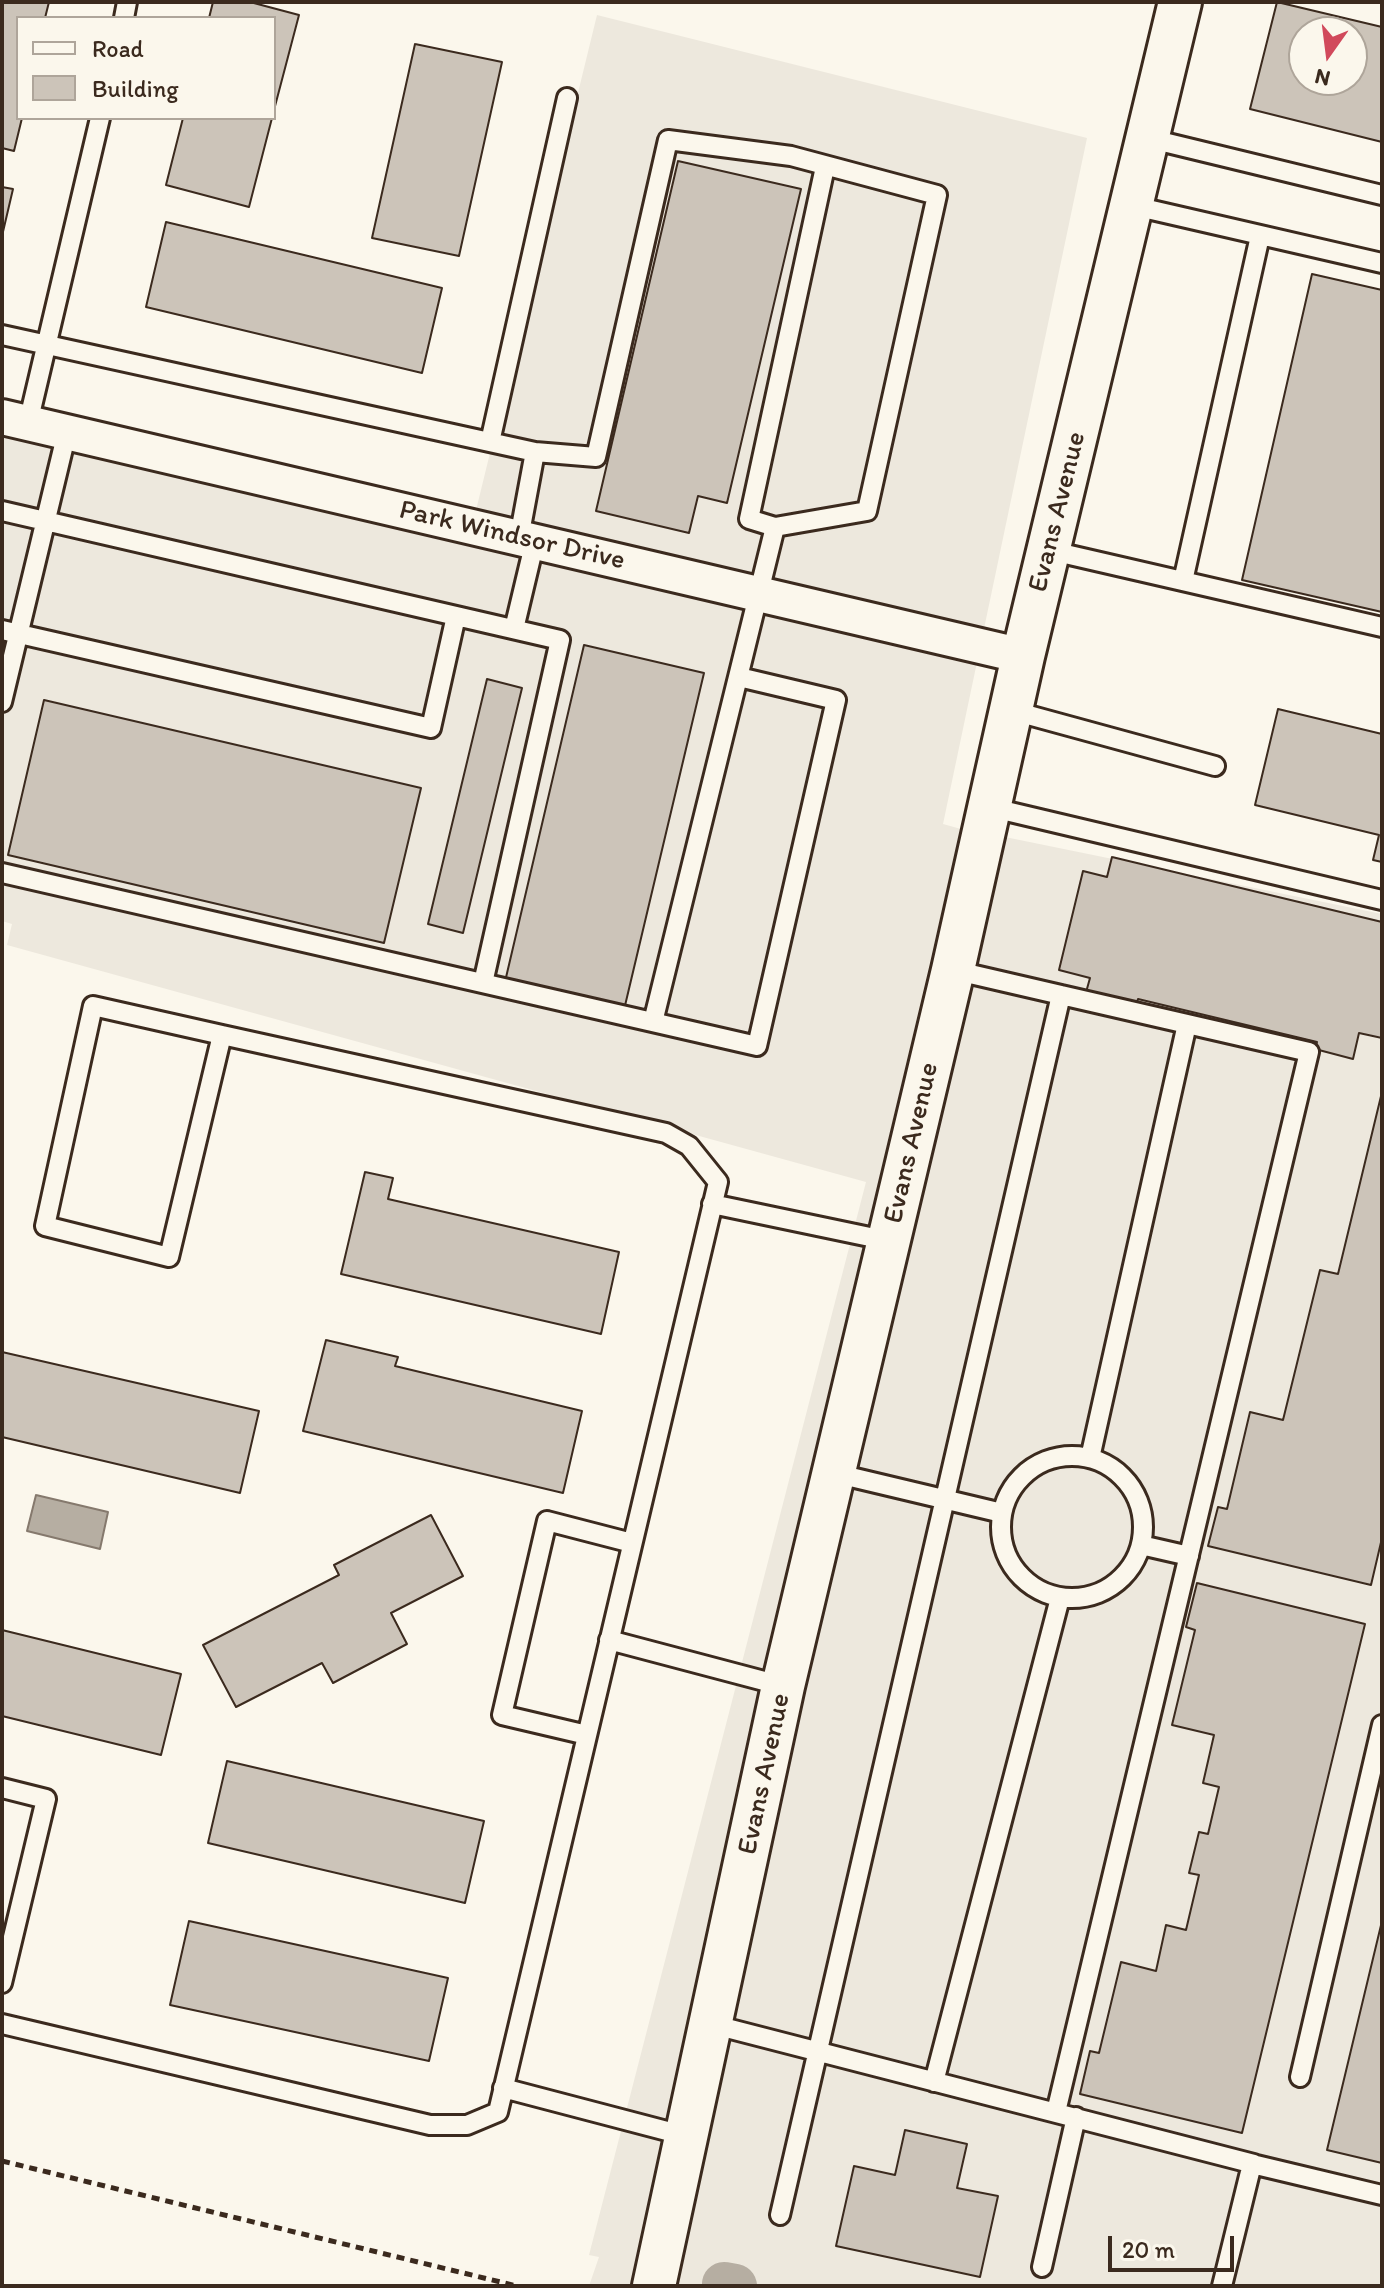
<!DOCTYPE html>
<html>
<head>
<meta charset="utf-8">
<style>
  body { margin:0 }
  #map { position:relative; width:1384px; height:2288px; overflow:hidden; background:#fbf7ec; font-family:Itim,sans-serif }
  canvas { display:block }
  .frame { position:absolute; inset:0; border:4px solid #3b2a1e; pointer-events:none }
  .legend { position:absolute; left:16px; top:16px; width:260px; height:104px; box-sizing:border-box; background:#fbf7ec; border:2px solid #aea59a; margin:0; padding:10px 14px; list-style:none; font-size:24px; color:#3b2a1e }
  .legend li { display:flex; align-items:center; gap:16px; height:40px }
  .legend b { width:40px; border:2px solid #aea59a }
  .north { position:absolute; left:1288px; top:16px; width:80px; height:80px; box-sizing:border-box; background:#fbf7ec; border:2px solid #aea59a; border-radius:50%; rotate:194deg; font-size:22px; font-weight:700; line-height:32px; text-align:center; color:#3b2a1e }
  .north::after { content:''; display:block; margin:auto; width:28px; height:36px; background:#d1495b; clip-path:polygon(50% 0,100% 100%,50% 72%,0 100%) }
  .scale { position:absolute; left:1108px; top:2236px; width:126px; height:36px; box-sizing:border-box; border:4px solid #3b2a1e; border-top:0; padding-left:10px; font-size:24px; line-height:28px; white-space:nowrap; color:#3b2a1e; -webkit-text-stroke:6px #fbf7ec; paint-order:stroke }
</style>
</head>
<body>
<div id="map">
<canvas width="1384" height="2288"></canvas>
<div class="frame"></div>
<ul class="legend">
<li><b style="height:10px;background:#fbf7ec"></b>Road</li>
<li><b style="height:22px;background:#ccc4b9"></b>Building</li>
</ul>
<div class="north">N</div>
<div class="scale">20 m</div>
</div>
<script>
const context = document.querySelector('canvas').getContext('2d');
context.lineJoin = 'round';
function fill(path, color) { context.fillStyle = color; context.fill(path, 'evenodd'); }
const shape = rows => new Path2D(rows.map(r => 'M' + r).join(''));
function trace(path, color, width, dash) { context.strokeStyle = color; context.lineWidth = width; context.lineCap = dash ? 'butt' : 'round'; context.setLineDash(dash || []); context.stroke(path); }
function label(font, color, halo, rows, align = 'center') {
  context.font = font + ' Itim,sans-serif'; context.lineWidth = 7; context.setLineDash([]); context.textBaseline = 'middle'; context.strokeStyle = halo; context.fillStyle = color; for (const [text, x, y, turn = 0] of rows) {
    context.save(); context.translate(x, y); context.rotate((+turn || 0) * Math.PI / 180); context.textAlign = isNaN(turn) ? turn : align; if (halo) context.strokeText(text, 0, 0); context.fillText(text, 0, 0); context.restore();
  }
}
const built = shape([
  [597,15,1087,138,943,824,961,829,762,1681,631,2286,589,2286,599,2257,589,2255,866,1182,7,945,12,924,2,921,2,436,468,543],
  [1005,837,1382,914,1382,2286,676,2286,805,1690]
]);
const water = shape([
  [36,1495,108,1512,100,1549,27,1531,36,1495]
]);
const canal = shape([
  [724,2284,735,2286]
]);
const building = shape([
  [2,2,49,2,45,18,18,18,18,118,22,118,14,151,2,148,2,2],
  [213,2,250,2,299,15,274,110,274,18,209,18,213,2],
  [1277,2,1382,27,1382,142,1250,109,1277,2],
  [1304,32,1352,32,1352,80,1304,80,1304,32],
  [415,44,502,62,459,256,372,238,415,44],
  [183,118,272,118,249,207,166,185,183,118],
  [678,161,801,189,727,503,698,496,689,533,596,511,678,161],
  [2,187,13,189,2,236,2,187],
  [166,222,442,288,422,373,146,307,166,222],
  [1312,274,1382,290,1382,612,1242,580,1312,274],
  [584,645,704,673,623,1014,504,986,584,645],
  [487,679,522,688,463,933,428,924,487,679],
  [44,700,421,788,384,943,8,855,44,700],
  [1278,709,1382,734,1382,862,1373,860,1379,835,1255,805,1278,709],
  [1112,857,1382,922,1382,1038,1359,1033,1353,1059,1315,1049,1317,1042,1138,999,1135,1008,1085,996,1090,978,1059,970,1083,871,1107,877,1112,857],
  [1382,1092,1382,1538,1371,1585,1208,1546,1218,1507,1227,1509,1250,1412,1283,1420,1320,1270,1338,1274,1382,1092],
  [365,1172,393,1178,388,1199,619,1252,601,1334,341,1274,365,1172],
  [326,1340,398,1357,395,1366,582,1411,563,1493,303,1431,326,1340],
  [2,1352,259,1411,240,1493,2,1437,2,1352],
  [431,1515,463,1576,391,1613,407,1644,333,1683,322,1663,236,1707,203,1645,339,1575,334,1565,431,1515],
  [1197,1583,1365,1624,1242,2133,1080,2094,1090,2051,1099,2053,1121,1962,1156,1971,1166,1925,1186,1930,1199,1875,1189,1873,1199,1832,1208,1834,1219,1787,1203,1783,1214,1735,1172,1725,1195,1630,1186,1627,1197,1583],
  [2,1630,181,1674,161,1755,2,1716,2,1630],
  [227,1761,484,1821,465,1903,208,1843,227,1761],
  [189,1921,448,1978,429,2061,170,2005,189,1921],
  [1382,1921,1382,2163,1327,2150,1382,1921],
  [905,2130,967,2144,957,2188,998,2196,980,2277,836,2246,854,2166,895,2175,905,2130]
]);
const path = shape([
  [2,2161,517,2286]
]);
const service = shape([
  [124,18,127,2],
  [1147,138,1382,195],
  [1130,205,1382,263],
  [2,335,535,452,519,538],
  [28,423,100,118],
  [490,442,567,98],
  [535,452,596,457,668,140,791,156,937,195,867,511,775,527,749,519,825,167],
  [2,511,560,640,483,983],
  [1048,550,1382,627],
  [1183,581,1260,236],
  [514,629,535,541],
  [2,630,431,728,456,616],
  [2,702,67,432],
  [1010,710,1215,766],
  [989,807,1382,900],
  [2,873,757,1046,836,700,739,677],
  [653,1022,775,527],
  [712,1204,889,1241],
  '1001 1527a71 71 0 1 1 142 0a71 71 0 1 1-142 0Z',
  [1090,1458,1187,1024],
  [834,1473,1002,1513],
  [1141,1545,1189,1556],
  [609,1640,783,1686],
  [587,1735,502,1715,547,1521,632,1543],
  [2,1788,46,1799,2,1983],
  [2,2024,430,2125,467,2125,498,2112,718,1182,689,1146,666,1133,222,1035,93,1006,45,1226,169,1257,222,1035],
  [711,2024,1254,2164],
  [1300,2077,1382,1725],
  [934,2082,1060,1598],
  [503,2088,686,2136],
  [1056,2112,1309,1052,1061,995],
  [780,2215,1061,995,953,970],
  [1042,2267,1076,2117],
  [1222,2286,1252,2164,1382,2195]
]);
const minor = shape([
  [2,417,1023,656]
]);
const tertiary = shape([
  [654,2286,783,1686,953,970,1023,656,1180,2]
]);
const streetNames = [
  ["Evans Avenue",1058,512,-76],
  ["Park Windsor Drive",512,536,13],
  ["Evans Avenue",912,1143,-77],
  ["Evans Avenue",765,1774,-78]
];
fill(built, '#ede8dd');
fill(water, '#b6aea2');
trace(water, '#85796d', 2);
trace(canal, '#b6aea2', 44);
fill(building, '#ccc4b9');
trace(building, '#3b2a1e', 2);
trace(service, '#3b2a1e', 24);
trace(minor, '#3b2a1e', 40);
trace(tertiary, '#3b2a1e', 48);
trace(path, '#3b2a1e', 5, [8, 6]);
trace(service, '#fbf7ec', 18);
trace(minor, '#fbf7ec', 34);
trace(tertiary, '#fbf7ec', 42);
label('28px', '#3b2a1e', '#fbf7ec', streetNames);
</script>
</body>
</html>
